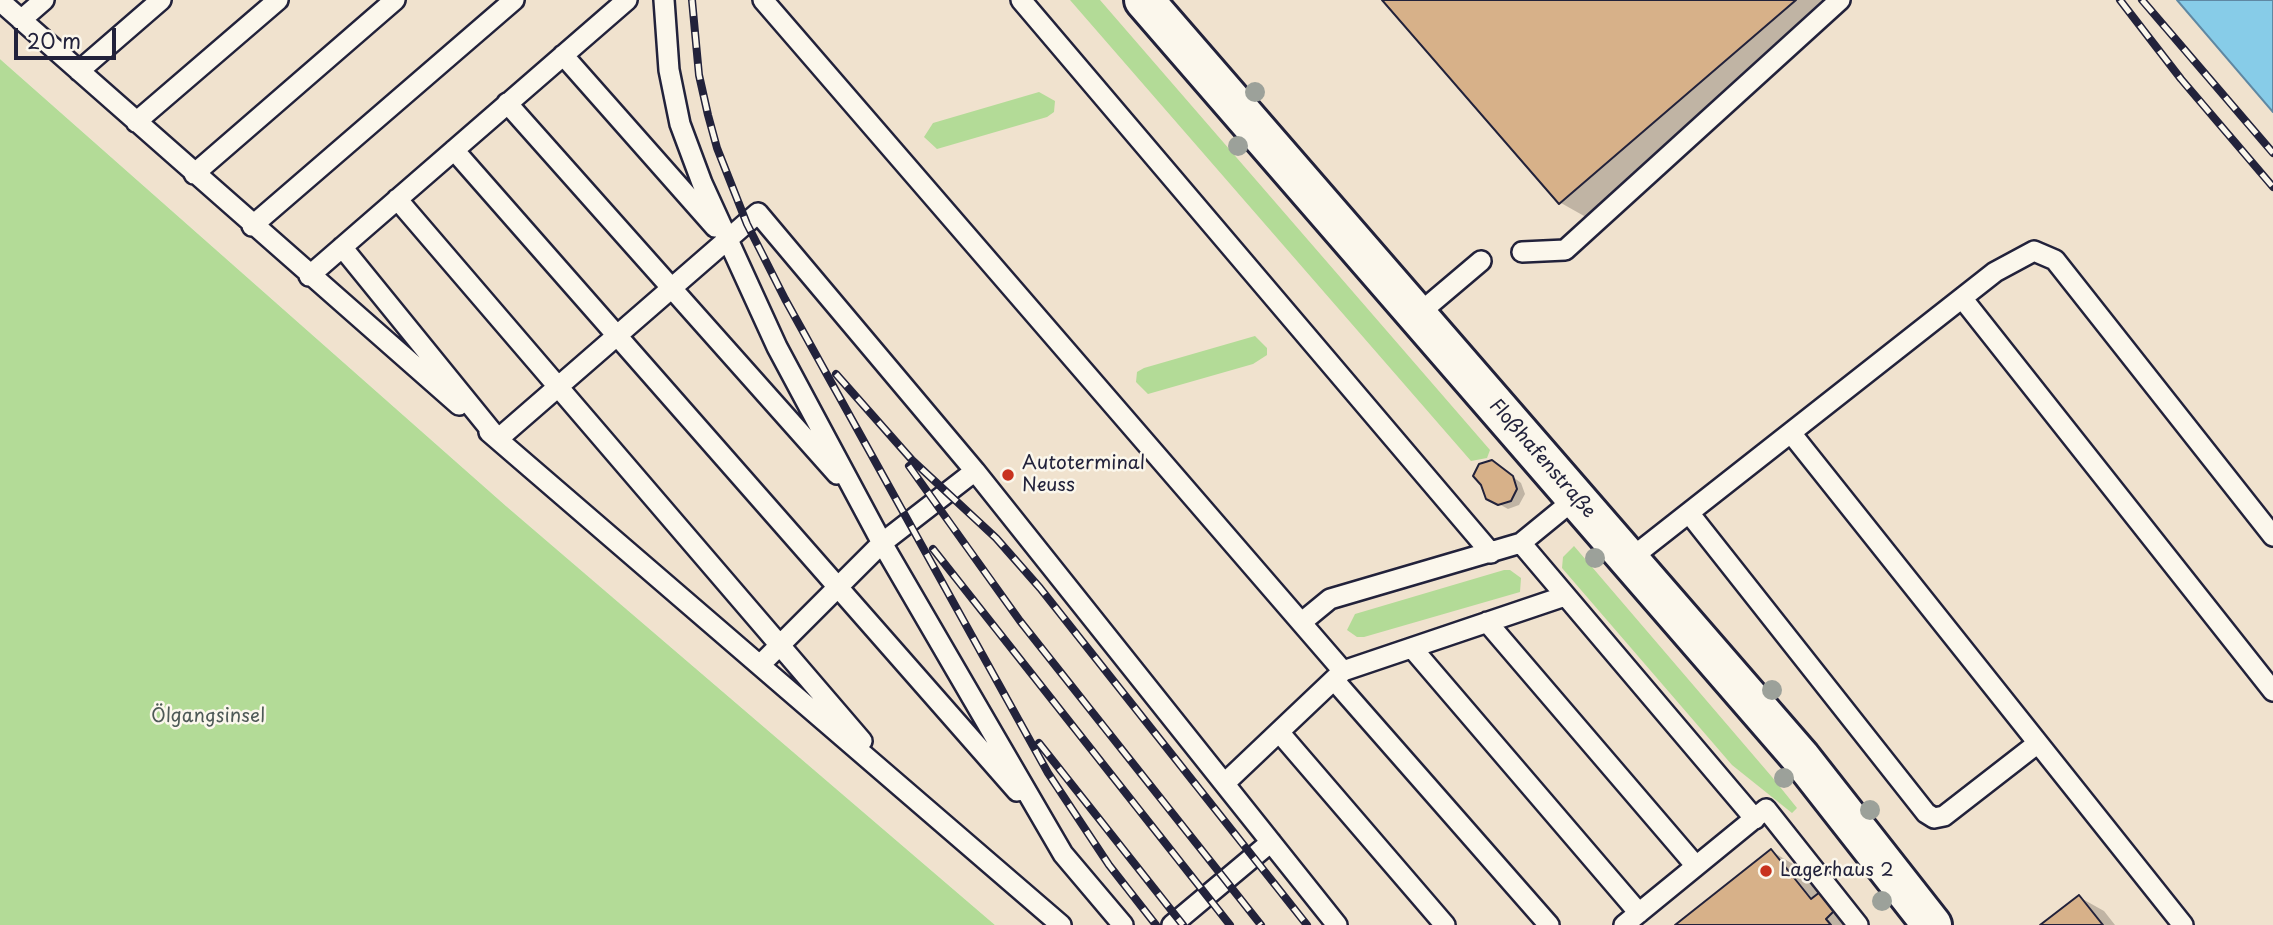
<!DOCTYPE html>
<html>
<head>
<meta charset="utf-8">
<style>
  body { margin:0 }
  #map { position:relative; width:2273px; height:925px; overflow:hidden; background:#fbf7ec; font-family:"Playpen Sans",sans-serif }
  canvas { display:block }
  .scale { position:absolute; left:14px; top:28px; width:102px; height:32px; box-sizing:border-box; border:4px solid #22223b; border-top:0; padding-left:9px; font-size:21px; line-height:24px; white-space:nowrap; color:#22223b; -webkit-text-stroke:5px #fbf7ec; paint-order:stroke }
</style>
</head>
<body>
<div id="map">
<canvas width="2273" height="925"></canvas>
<div class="scale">20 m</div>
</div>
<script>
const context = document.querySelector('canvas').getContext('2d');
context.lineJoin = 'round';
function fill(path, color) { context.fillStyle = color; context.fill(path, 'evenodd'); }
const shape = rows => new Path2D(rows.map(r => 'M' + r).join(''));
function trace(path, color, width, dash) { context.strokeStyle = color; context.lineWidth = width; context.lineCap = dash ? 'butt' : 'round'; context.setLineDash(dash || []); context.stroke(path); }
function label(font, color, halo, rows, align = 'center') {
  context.font = font + ' "Playpen Sans",sans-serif'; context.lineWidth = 5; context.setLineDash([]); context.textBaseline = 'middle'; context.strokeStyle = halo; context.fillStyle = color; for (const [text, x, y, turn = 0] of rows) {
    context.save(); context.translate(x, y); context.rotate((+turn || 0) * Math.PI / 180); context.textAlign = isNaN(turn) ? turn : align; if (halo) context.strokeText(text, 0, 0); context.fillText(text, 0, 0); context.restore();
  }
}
const built = shape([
  [0,0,2177,0,2273,112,2273,925,995,925,506,506,0,59]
]);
const green = shape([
  [1070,0,1100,0,1490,450,1487,458,1471,461],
  [0,59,506,506,995,925,0,925],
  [1039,92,1055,101,1054,112,1047,117,937,149,924,137,933,123],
  [1255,336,1267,348,1267,355,1253,364,1148,394,1136,382,1137,372,1144,368],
  [1574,546,1772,777,1797,808,1792,813,1732,765,1562,568,1563,557],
  [1504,570,1510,570,1521,578,1520,592,1364,637,1357,637,1347,630,1355,614]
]);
const water = shape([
  [2177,0,2273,0,2273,112,2177,0]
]);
const shadow = shape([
  [1384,0,1849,0,1593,221,1561,203],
  [1500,467,1521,483,1525,494,1519,505,1508,509,1488,498],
  [1771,851,1803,870,1862,925,1677,925],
  [2079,897,2104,911,2115,925,2043,925]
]);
const building = shape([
  [1382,0,1796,0,1559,204,1382,0],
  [1492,460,1513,476,1517,489,1511,501,1498,505,1486,499,1481,485,1473,476,1479,464,1492,460],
  [1771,849,1811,899,1820,892,1835,910,1826,919,1831,925,1675,925,1771,849],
  [2079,895,2103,925,2040,925,2079,895]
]);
const service = shape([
  [664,0,669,70,680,124,702,183,777,347,882,543,1063,854,1123,925],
  [763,0,1343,671],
  [1021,0,1491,553],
  [0,1,459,405],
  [21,20,44,0],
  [563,55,715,227],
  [79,71,161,0],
  [507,103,837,474],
  [136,122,278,0],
  [454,150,1017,791],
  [194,174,395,0],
  [397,199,862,741],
  [252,226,514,0],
  [342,247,498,439,758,213,975,471,1337,925],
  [1522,252,1565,250,1840,0],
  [309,276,627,0],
  [1962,298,2273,691],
  [1416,316,1481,261],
  [489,432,1061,925],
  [1791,433,2183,925],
  [1689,513,1926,813,1934,818,1944,816,2038,743],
  [1521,543,1755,819],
  [1630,559,1995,272,2034,251,2055,260,2273,536],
  [1302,622,1330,599,1521,543,1576,498],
  [1487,622,1696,866],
  [1412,648,1639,913],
  [760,665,882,543,975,471],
  [1334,680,1549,925],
  [1279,732,1445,925],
  [1225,783,1343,671,1565,596],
  [1172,925,1271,842],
  [1624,925,1766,809,1858,925]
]);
const minor = shape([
  [1144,0,1801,758,1932,925]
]);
const rail = shape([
  [692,0,699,75,708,115,717,148,747,224,785,299,1048,773,1109,865,1156,925],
  [2120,0,2181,79,2273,187],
  [2142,0,2273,153],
  [836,374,912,460,996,538,1040,588,1307,925],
  [909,466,1020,621,1261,925],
  [933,549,1230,925],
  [1039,743,1183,925]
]);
const trees = [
  [1255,92],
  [1238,146],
  [1595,558],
  [1772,690],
  [1784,778],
  [1870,810],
  [1882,901]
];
const markers = [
  [1008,475,7,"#c8321e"],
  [1766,871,7,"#c8321e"]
];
const streetNames = [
  ["Floßhafenstraße",1542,459,49]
];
const poiNames = [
  ["Autoterminal",1022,464],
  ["Neuss",1022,486],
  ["Lagerhaus 2",1780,871]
];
const parkNames = [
  ["Ölgangsinsel",208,717]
];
fill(built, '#f0e2ce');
fill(green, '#b3db97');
fill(water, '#87cce8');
trace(water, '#5f88a3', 2);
fill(shadow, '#0003');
fill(building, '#d7b189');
trace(building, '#22223b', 2);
trace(service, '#22223b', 24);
trace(minor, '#22223b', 44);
trace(service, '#fbf7ec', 19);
trace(minor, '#fbf7ec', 38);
trace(rail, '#22223b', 8);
trace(rail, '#fbf7ec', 5, [16]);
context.fillStyle = '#9ca19a';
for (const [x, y] of trees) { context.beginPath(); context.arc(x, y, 10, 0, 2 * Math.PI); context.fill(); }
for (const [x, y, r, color] of markers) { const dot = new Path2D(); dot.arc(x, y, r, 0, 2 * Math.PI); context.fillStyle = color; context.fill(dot); trace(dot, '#fbf7ec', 2.5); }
label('19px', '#22223b', '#fbf7ec', streetNames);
label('19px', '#22223b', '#fbf7ec', poiNames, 'left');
label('19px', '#4e5a57', '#fbf7ec', parkNames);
</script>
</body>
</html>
